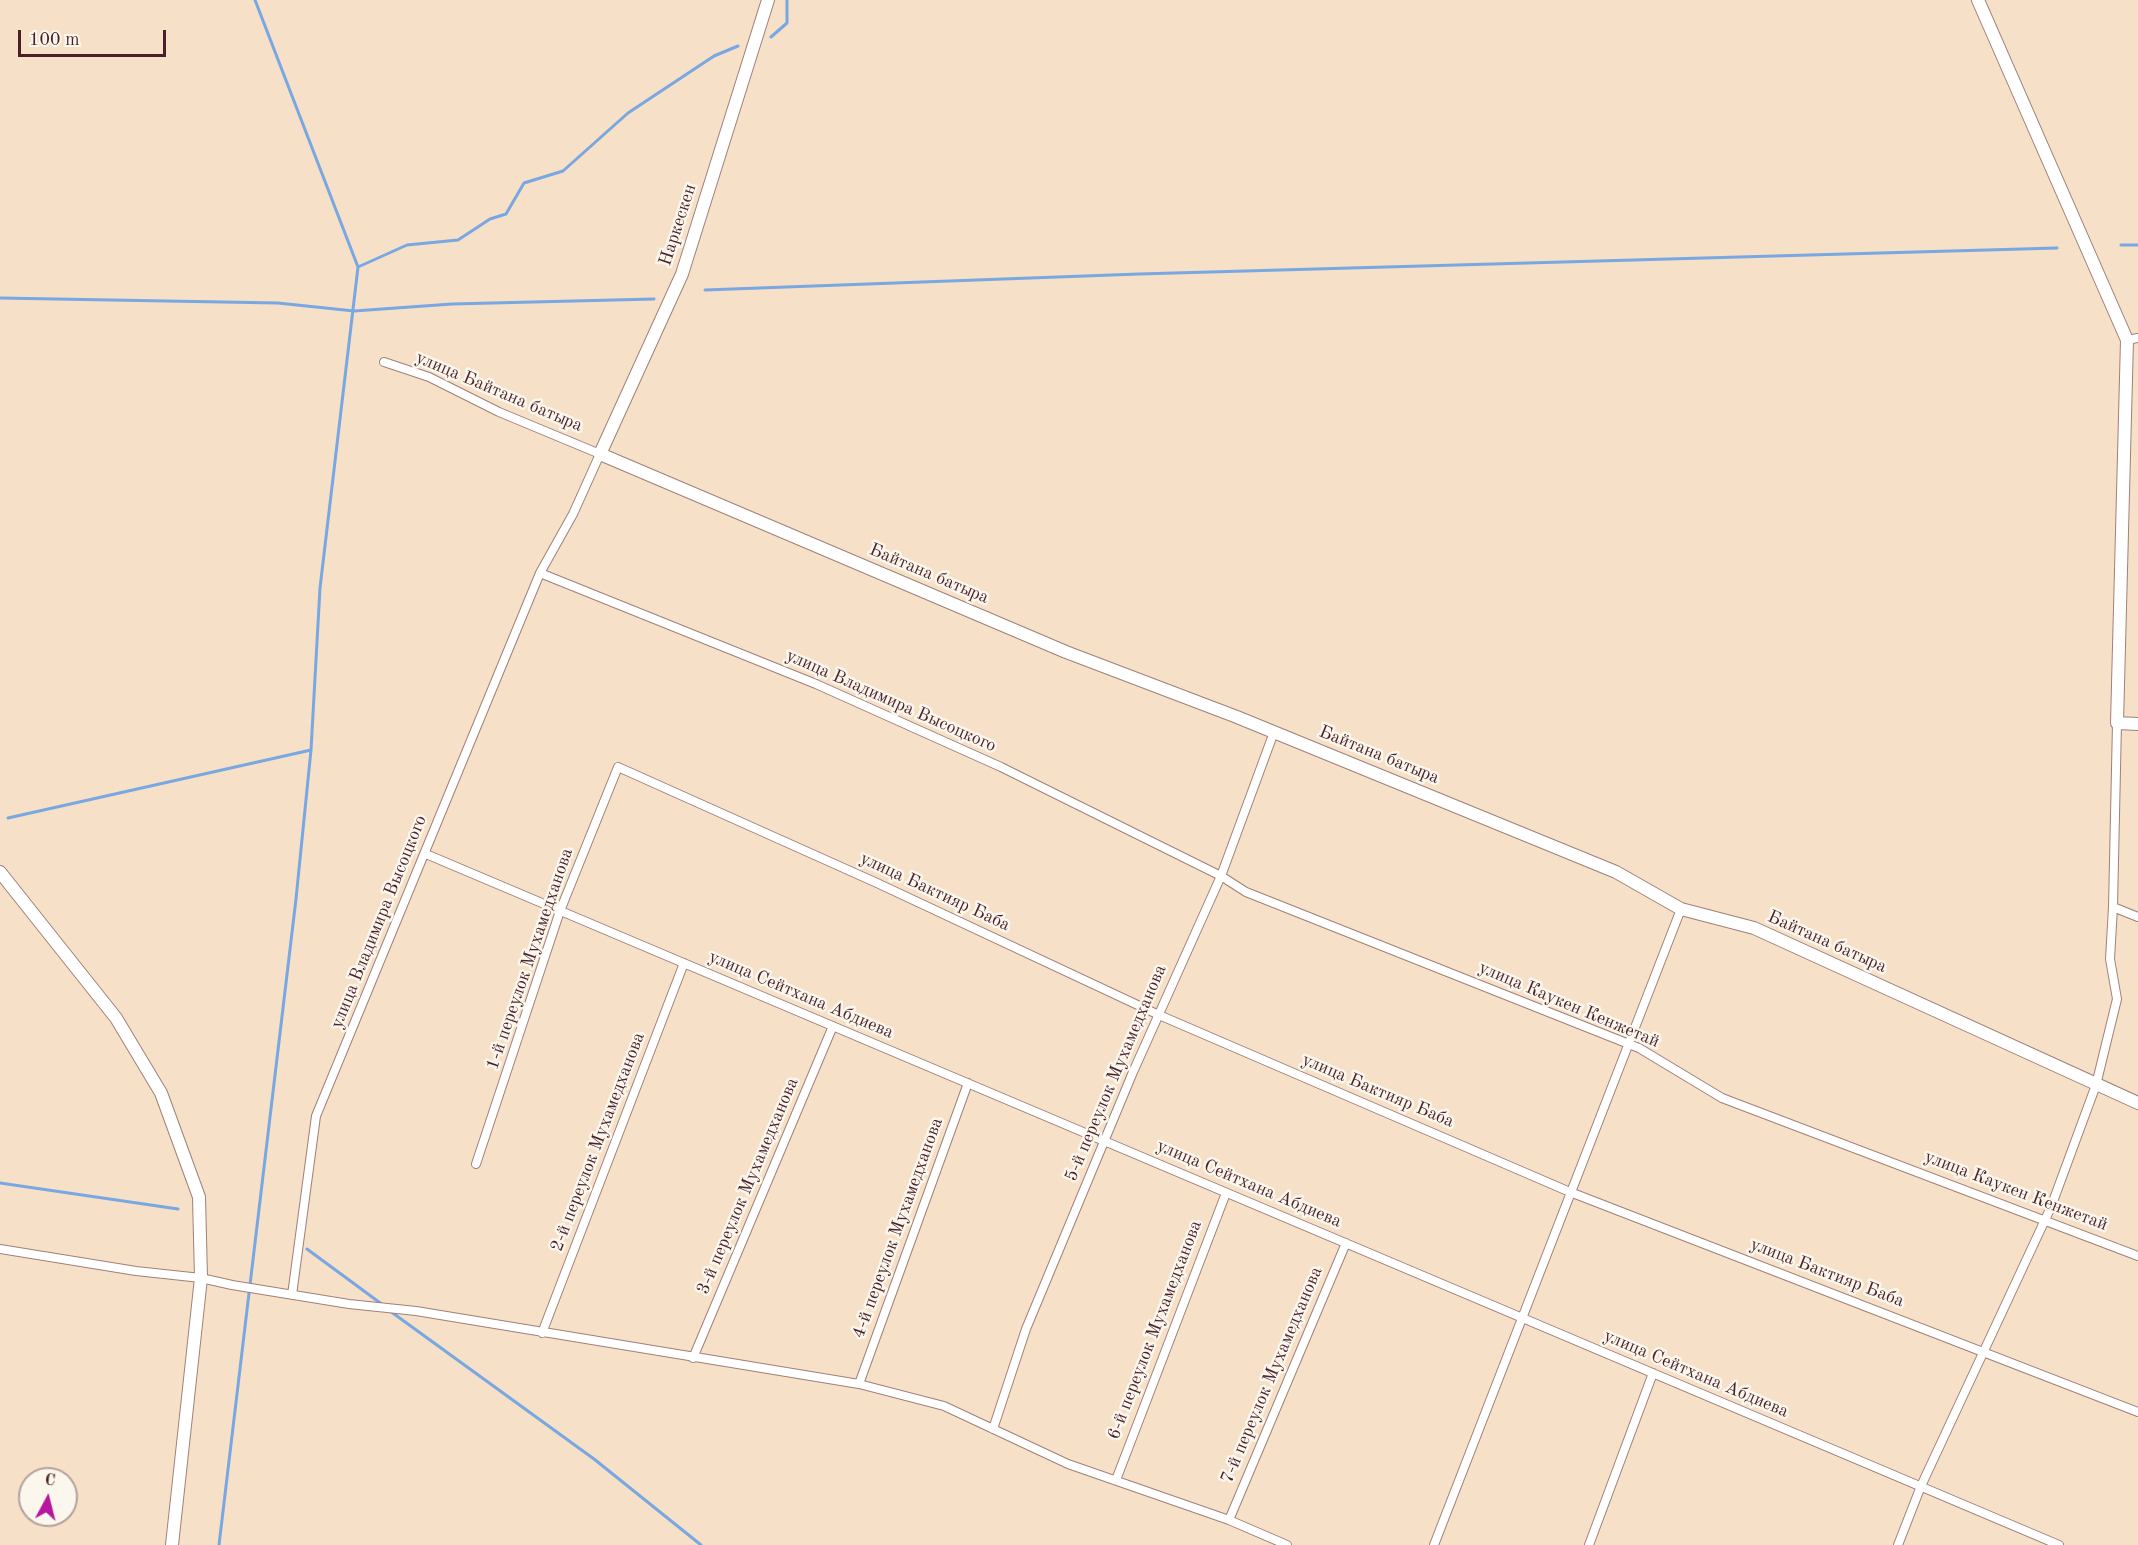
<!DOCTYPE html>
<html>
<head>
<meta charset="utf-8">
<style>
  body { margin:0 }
  #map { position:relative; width:2138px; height:1545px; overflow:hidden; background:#f6e0c7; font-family:"Old Standard TT",serif }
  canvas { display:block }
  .north { position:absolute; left:18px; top:1467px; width:60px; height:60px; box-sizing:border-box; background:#fbf7ec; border:2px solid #b4a19f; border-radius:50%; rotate:7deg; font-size:16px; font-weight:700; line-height:24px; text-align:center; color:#4a1f2b }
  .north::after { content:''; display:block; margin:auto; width:21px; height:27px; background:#b5179e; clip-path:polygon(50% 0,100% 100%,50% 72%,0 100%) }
  .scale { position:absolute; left:18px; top:30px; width:148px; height:27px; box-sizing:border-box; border:3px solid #4a1f2b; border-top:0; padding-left:8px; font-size:18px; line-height:21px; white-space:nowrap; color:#4a1f2b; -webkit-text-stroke:4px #fbf7ec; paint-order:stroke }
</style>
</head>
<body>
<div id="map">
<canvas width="2138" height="1545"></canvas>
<div class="north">С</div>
<div class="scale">100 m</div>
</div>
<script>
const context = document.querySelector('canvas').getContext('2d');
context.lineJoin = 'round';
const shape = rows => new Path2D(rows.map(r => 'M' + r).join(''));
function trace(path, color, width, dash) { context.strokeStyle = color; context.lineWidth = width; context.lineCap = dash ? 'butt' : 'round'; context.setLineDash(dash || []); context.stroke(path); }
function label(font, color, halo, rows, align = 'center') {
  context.font = font + ' "Old Standard TT",serif'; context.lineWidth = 5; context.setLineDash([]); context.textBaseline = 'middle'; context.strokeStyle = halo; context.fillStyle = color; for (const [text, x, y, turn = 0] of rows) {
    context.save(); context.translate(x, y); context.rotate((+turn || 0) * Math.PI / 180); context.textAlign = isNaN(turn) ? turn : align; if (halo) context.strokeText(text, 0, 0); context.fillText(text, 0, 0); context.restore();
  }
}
const stream = shape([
  [771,37,787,23,787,0],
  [2121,245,2138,245],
  [358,267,407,245,458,240,490,219,506,214,524,183,563,171,628,113,714,56,738,46],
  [705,290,1139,274,2057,248],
  [0,298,278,303,354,311,452,304,654,299],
  [8,818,311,750],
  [0,1183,178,1209],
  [307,1249,383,1305],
  [390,1311,594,1459,701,1545],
  [219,1545,296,899,311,750,320,588,358,267,255,0]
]);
const street = shape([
  [2127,340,2138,338],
  [540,573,816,684,1001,767,1221,876,1246,892,1639,1048,1722,1098,2138,1256],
  [2117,723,2113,907,2138,917],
  [426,854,2059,1545],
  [476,1164,560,911,618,767,877,883,1159,1015,1570,1192,2138,1412],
  [0,1249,136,1271,201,1278,232,1285,349,1304,416,1311,859,1384,944,1406,1068,1464,1229,1520,1287,1545],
  [292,1295,316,1116,540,573,573,514,600,454,499,412,429,377,384,362],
  [542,1333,684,963],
  [693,1358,833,1026],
  [859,1384,968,1083],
  [993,1429,1026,1329,1133,1072,1221,876,1274,732],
  [1116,1480,1226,1193],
  [1229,1520,1346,1243],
  [1434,1545,1681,909],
  [1589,1545,1653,1373],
  [1898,1545,1921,1486,2051,1207,2096,1085,2117,999,2110,959,2113,907]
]);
const secondary = shape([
  [768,0,682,274,600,454,1066,652,1237,717,1616,872,1681,909,1754,928,2138,1103],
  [1978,0,2127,340,2117,723,2138,724]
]);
const primary = shape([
  [0,872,116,1018,161,1093,199,1197,201,1278,172,1545]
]);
const streetNames = [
  ["Наркескен",678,225,-72],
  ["улица Байтана батыра",499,392,23],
  ["Байтана батыра",929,574,23],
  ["улица Владимира Высоцкого",891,701,24],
  ["Байтана батыра",1379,755,22],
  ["улица Бактияр Баба",935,892,25],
  ["улица Владимира Высоцкого",379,922,-68],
  ["Байтана батыра",1827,942,24],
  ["1-й переулок Мухамедханова",530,959,-71],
  ["улица Сейтхана Абдиева",801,995,23],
  ["улица Каукен Кенжетай",1569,1005,23],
  ["5-й переулок Мухамедханова",1116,1073,-67],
  ["улица Бактияр Баба",1378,1091,23],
  ["2-й переулок Мухамедханова",598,1142,-69],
  ["улица Сейтхана Абдиева",1249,1184,23],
  ["3-й переулок Мухамедханова",748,1186,-67],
  ["улица Каукен Кенжетай",2016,1191,21],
  ["4-й переулок Мухамедханова",898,1228,-70],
  ["улица Бактияр Баба",1827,1273,21],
  ["6-й переулок Мухамедханова",1155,1330,-69],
  ["улица Сейтхана Абдиева",1696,1374,23],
  ["7-й переулок Мухамедханова",1272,1375,-67]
];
trace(stream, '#79a7e2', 3);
trace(street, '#a08079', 10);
trace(secondary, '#a08079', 14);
trace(primary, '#a08079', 14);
trace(street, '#fff', 8);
trace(secondary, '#fff', 12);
trace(primary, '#fff', 12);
label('18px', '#4a1f2b', '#fbf7ec', streetNames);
</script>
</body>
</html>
